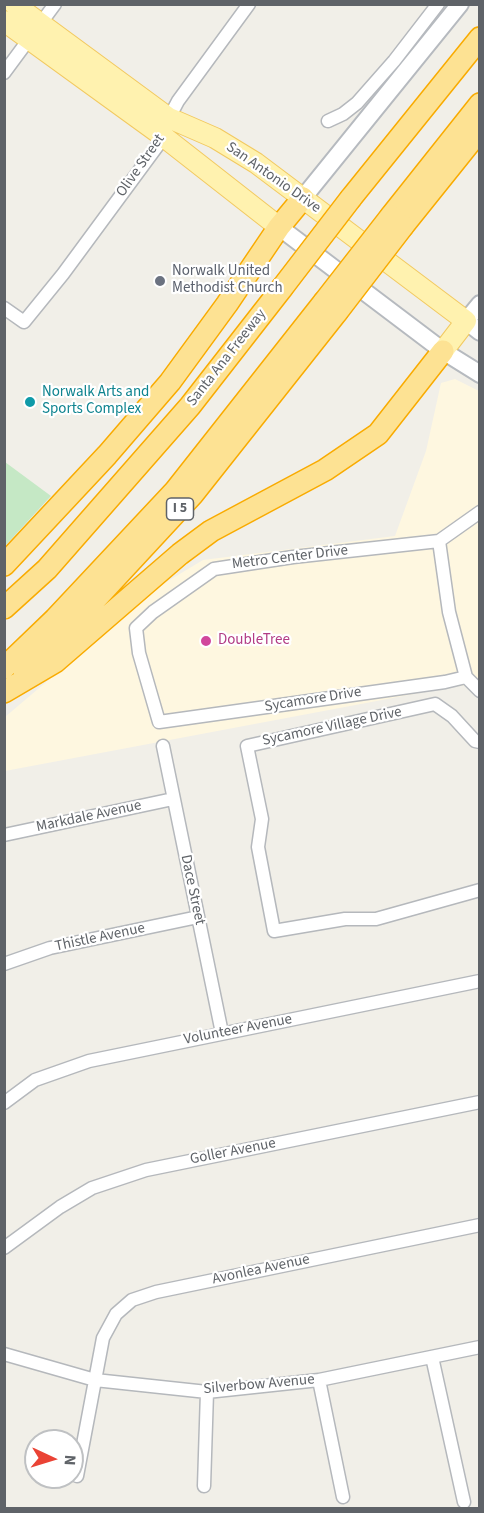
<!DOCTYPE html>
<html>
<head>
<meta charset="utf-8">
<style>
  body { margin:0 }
  #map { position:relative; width:484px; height:1513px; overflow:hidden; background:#f1efe8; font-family:"Source Sans 3",sans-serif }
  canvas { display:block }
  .frame { position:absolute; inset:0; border:6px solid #5f6368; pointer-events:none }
  .north { position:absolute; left:24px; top:1429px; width:60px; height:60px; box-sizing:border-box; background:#fff; border:2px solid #bfc1c3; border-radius:50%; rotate:94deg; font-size:16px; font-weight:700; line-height:24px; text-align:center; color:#5f6368 }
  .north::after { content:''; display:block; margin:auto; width:21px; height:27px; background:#ea4335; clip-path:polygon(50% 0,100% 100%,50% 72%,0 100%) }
</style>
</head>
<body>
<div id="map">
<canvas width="484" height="1513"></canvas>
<div class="frame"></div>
<div class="north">N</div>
</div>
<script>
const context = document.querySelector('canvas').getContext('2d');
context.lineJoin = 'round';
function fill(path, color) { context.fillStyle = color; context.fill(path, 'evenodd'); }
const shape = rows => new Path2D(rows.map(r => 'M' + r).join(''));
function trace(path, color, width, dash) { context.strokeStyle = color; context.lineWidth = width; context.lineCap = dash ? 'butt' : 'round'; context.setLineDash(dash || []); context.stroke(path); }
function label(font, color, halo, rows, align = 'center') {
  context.font = font + ' "Source Sans 3",sans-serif'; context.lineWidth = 4.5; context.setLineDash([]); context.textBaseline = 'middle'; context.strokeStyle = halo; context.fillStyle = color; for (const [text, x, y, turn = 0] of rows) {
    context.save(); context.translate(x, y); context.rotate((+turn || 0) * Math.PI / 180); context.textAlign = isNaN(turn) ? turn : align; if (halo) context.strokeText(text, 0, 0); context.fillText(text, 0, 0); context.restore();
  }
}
const commercial = shape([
  [455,379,479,391,479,684,451,687,5,771,5,717,158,587,203,560,395,536,426,451,441,383]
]);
const green = shape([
  [5,462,51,496,5,546]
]);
const minor = shape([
  [4,73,55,4],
  [328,121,343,114,357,103,394,61,438,4],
  [4,308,24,322,63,274,164,137,169,118,178,101,249,4],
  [439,541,449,612,466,677,480,691],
  [466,677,445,682,159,722,139,653,136,628,153,612,214,569,293,557,439,541,480,512],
  [480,742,475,741,452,716,435,704,247,746,262,819,258,847,274,931,345,919,376,919,480,890],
  [163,746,222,1033],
  [4,835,173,799],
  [4,964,50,948,198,917],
  [4,1103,35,1080,89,1061,480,981],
  [4,1248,60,1207,92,1188,146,1170,480,1102],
  [4,1354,95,1380,207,1392,319,1380,480,1347],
  [432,1357,464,1502],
  [319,1380,343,1497],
  [77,1476,103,1338,116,1314,132,1300,156,1292,480,1225],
  [204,1486,207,1392]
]);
const secondary = shape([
  [303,198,460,4],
  [279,227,443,351,480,374],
  [480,304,466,321,480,332]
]);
const primary = shape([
  [14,4,169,118,215,138,256,163,466,321,443,351],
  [4,21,164,137,279,227]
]);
const motorway = shape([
  [351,198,480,38],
  [391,216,480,104],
  [403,226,480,130],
  [4,565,107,455,170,382,227,304,279,227,303,198],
  [4,608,47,569,190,406,282,288],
  [4,668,55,619,175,491,324,302],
  [24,671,79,617,193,494,337,312],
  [4,692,55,662,180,554,211,531,325,470,378,434,443,351]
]);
const motorwayBridge = shape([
  [282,288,351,198],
  [324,302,391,216],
  [337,312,403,226]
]);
const markers = [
  [160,281,6,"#6b7280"],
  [30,402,6,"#0f9aa8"],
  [206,641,6,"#d1479c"]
];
const shields = [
  [180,509,27]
];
const shieldNames = [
  ["I 5",180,509]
];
const streetNames = [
  ["Olive Street",141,166,-55],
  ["San Antonio Drive",273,178,35],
  ["Santa Ana Freeway",227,358,-52],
  ["Metro Center Drive",290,558,-7],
  ["Sycamore Drive",313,700,-9],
  ["Sycamore Village Drive",332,727,-12],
  ["Markdale Avenue",89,817,-12],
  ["Dace Street",192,890,78],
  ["Thistle Avenue",100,938,-12],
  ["Volunteer Avenue",238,1030,-11],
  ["Goller Avenue",233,1152,-11],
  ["Avonlea Avenue",261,1270,-12],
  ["Silverbow Avenue",259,1385,-5]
];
const worshipNames = [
  ["Norwalk United",172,272],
  ["Methodist Church",172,289]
];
const cultureNames = [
  ["Norwalk Arts and",42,393],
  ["Sports Complex",42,410]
];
const hotelNames = [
  ["DoubleTree",218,641]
];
fill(commercial, '#fef7e0');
fill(green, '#c5e8c5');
trace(minor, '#b5b8bc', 15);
trace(secondary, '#b6babf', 20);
trace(primary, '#f2c960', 22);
trace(motorway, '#f9ab00', 24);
trace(minor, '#fff', 12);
trace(secondary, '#fff', 16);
trace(primary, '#fff2af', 20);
trace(motorway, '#fde293', 21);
trace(motorwayBridge, '#f9ab00', 24, []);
trace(motorwayBridge, '#fde293', 21);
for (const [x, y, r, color] of markers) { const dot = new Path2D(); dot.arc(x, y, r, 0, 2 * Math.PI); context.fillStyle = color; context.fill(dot); trace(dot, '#fff', 2); }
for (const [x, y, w] of shields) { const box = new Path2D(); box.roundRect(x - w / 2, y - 11, w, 22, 4.5); context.fillStyle = '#fff'; context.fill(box); trace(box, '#5f6368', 1.5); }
label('bold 14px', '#5f6368', null, shieldNames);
label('15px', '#5f6368', '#fff', streetNames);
label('15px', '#5b616d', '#fff', worshipNames, 'left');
label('15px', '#0d838f', '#fff', cultureNames, 'left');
label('15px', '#b23c85', '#fff', hotelNames, 'left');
</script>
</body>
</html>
